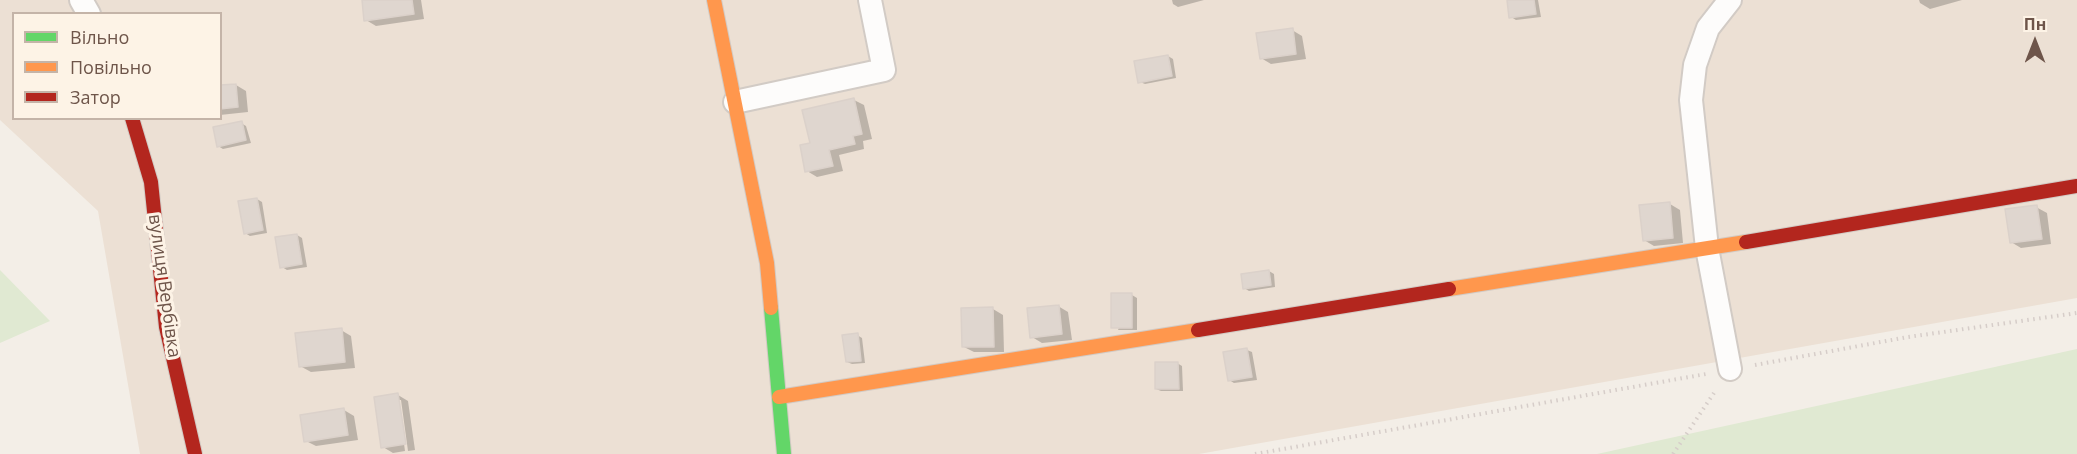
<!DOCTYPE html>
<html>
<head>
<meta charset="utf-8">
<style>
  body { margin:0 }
  #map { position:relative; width:2077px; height:454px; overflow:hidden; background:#f3eee7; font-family:"Open Sans",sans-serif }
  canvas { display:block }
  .legend { position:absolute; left:12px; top:12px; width:210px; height:108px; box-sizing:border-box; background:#fdf3e6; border:2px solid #c4b4a8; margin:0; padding:8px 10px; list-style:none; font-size:18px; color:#6e554a }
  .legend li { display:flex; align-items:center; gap:12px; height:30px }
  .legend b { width:30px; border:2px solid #c4b4a8 }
  .north { position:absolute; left:2005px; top:12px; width:60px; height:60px; -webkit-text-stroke:4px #fdf3e6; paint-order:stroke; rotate:0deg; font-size:16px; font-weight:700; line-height:24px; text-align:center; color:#6e554a }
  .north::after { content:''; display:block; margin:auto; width:21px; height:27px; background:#6e554a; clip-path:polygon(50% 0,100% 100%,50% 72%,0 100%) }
</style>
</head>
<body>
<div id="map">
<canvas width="2077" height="454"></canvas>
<ul class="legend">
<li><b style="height:8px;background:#63d668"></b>Вільно</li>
<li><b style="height:8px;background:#ff974d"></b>Повільно</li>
<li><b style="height:8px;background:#b3261e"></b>Затор</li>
</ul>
<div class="north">Пн</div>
</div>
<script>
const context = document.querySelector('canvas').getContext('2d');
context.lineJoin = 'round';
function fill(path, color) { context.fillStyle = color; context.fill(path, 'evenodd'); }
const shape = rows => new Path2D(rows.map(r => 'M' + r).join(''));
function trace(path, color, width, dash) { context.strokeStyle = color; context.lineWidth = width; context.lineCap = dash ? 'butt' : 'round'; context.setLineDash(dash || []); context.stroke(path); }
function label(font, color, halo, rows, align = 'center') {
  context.font = font + ' "Open Sans",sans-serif'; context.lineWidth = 6; context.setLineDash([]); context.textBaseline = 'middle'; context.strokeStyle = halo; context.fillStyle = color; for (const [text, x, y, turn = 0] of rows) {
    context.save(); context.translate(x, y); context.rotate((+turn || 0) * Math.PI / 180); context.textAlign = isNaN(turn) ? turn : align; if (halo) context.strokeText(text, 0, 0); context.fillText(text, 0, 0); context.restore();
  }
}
const residential = shape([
  [0,0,2077,0,2077,298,1199,454,140,454,98,211,0,120],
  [14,14,220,14,220,118,14,118]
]);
const green = shape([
  [0,270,50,321,0,343],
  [2077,349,2077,454,1597,454]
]);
const shadow = shape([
  [363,0,421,0,424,19,376,26,366,20],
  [1172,0,1204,0,1178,7,1173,4],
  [1509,0,1538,0,1541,17,1516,20,1511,17],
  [1919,0,1962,0,1930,9,1920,3],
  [1292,30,1302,36,1306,59,1271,64,1261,58],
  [1168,56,1173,59,1176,78,1145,84,1140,82],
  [236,85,246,91,248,112,220,115,220,86],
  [854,100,864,105,872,139,863,141,864,149,839,155,843,171,817,177,807,171,811,144],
  [241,123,246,126,251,143,223,149,218,146],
  [257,199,262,202,267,233,250,236,245,233],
  [1670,204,1680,210,1683,243,1654,246,1644,240],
  [2036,207,2047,213,2051,244,2021,248,2011,242],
  [297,235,302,238,307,267,287,270,282,267],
  [1269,271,1274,274,1275,287,1249,291,1244,288],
  [1132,295,1137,298,1137,330,1118,330],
  [1058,306,1068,312,1072,340,1042,343,1032,337],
  [993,309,1003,315,1004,352,974,352,964,347],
  [341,330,351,336,355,368,311,372,300,366],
  [857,335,862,338,865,363,852,364,847,362],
  [1247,350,1252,352,1257,380,1234,383,1229,380],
  [1177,363,1182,366,1183,391,1161,391,1156,389],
  [398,395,408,401,415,450,408,451,401,400,398,400,405,451,393,453,383,447],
  [344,410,354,416,358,440,316,446,306,441]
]);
const building = shape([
  [362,0,412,0,414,14,364,21,362,0],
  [1507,0,1534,0,1536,14,1509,18,1507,0],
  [1293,28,1296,54,1260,59,1256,33,1293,28],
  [1168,55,1172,76,1138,83,1134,61,1168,55],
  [236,84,238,107,220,109,220,85,236,84],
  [854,98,862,134,853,136,855,144,829,150,833,166,805,172,800,145,810,143,802,110,854,98],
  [242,121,246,140,217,147,213,127,242,121],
  [257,198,263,230,244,234,238,201,257,198],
  [1670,202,1673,238,1643,241,1639,205,1670,202],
  [2037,205,2042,239,2010,243,2005,209,2037,205],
  [297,234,302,264,280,268,275,237,297,234],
  [1269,270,1271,285,1243,289,1241,274,1269,270],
  [1111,293,1132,293,1132,328,1111,328,1111,293],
  [1059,305,1062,334,1030,338,1027,308,1059,305],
  [993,307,994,347,962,347,961,308,993,307],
  [342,328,345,362,299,367,295,333,342,328],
  [858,333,861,361,846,362,842,335,858,333],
  [1247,348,1252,377,1228,381,1223,352,1247,348],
  [1155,362,1178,362,1179,389,1155,389,1155,362],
  [398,393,406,444,381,448,374,397,398,393],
  [344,408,348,435,304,442,300,415,344,408]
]);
const path = shape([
  [1755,365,1908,337,2077,313],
  [1255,454,1706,374],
  [1673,454,1716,390]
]);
const street = shape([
  [81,0,89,14],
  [735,102,884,70,870,0],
  [1730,369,1707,248,1691,100,1695,65,1708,28,1730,0]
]);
const fast = shape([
  [771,308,784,454]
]);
const slow = shape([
  [714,0,767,263,771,308],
  [1449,289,1746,242],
  [779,397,1198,330]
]);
const jam = shape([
  [132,118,151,182,166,327,195,454],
  [1746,242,2077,186],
  [1198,330,1449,289]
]);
const streetNames = [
  ["вулиця Вербівка",164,286,82]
];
fill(residential, '#ece0d4');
fill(green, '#e0e9d2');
fill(shadow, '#0003');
fill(building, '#dfd6cf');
trace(building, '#dbd1ca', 1.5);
trace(street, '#d2cbc5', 26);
trace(fast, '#d2cac4', 16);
trace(slow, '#d2cac4', 16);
trace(jam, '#d2cac4', 16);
trace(path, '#d6cdc9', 4, [1.5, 4.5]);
trace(street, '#fdfcfb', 22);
trace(fast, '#63d668', 14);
trace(slow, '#ff974d', 14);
trace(jam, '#b3261e', 14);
label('18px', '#6e554a', '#fdf3e6', streetNames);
</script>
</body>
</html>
